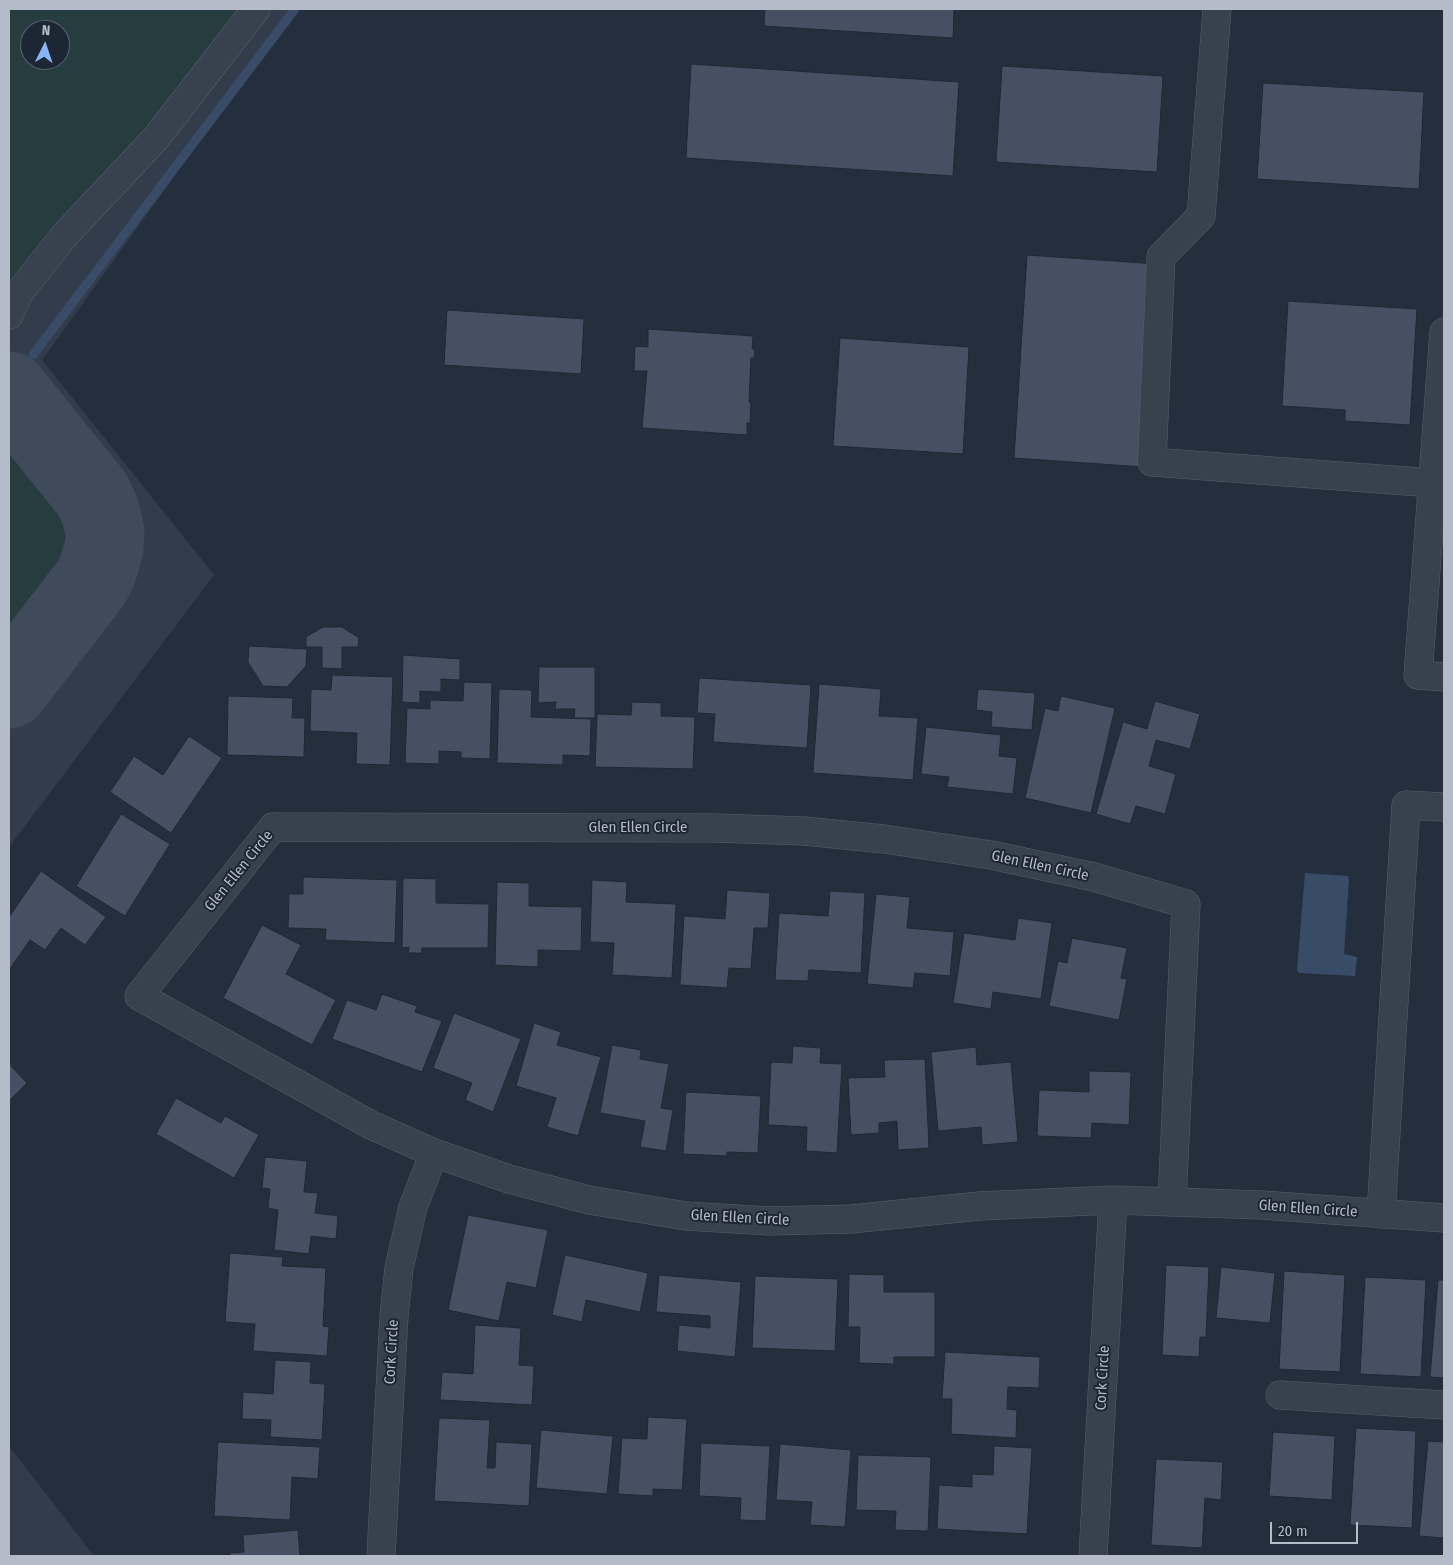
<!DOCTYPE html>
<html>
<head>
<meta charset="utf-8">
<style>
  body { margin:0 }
  #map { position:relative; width:1453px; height:1565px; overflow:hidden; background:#242f3e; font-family:"Fira Sans Condensed",sans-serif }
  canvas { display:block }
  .frame { position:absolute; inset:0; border:10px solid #b4bcc9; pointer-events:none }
  .north { position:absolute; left:20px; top:20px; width:50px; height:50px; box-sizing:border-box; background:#1d2633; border:1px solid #59626f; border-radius:50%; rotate:4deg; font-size:14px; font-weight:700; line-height:20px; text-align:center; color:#b4bcc9 }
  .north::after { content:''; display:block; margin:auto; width:18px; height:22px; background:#8ab4f8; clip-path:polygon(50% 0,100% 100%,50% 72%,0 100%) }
  .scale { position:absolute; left:1270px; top:1522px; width:88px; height:22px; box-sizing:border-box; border:2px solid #b4bcc9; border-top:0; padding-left:6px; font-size:15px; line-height:18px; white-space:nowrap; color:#b4bcc9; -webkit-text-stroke:4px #1d2633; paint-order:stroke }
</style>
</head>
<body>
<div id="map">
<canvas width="1453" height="1565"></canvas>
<div class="frame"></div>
<div class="north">N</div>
<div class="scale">20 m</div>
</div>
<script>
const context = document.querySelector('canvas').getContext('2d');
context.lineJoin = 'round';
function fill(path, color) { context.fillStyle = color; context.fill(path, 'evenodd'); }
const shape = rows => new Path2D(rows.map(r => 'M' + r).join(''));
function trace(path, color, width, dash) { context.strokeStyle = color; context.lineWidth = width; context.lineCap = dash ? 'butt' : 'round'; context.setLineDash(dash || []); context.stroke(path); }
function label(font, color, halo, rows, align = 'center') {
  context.font = font + ' "Fira Sans Condensed",sans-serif'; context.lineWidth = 4; context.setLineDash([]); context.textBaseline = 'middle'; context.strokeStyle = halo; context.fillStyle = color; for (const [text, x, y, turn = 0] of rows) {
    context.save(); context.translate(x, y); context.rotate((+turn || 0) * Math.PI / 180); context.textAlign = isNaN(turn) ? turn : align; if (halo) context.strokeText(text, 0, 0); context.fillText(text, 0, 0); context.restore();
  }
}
const airport = shape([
  [9,9,295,9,42,360,214,575,9,847],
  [30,30,60,30,60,60,30,60],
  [9,1446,94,1556,9,1556]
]);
const green = shape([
  [9,9,240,9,154,119,44,237,9,291],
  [30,30,60,30,60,60,30,60],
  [9,437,63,510,68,542,63,558,9,630]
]);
const water = shape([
  [1305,873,1348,876,1349,879,1344,954,1357,957,1355,976,1299,973,1297,970]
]);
const stream = shape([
  [33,355,295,9]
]);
const taxiway = shape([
  [9,391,92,494,100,511,105,531,104,548,98,569,91,583,9,689]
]);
const building = shape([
  [765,9,954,9,953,38,764,26,765,9],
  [691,64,959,82,953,176,686,158,691,64],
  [1002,66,1163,76,1157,172,996,162,1002,66],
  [1263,83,1424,92,1419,189,1257,179,1263,83],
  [1027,255,1157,264,1144,467,1014,458,1027,255],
  [1288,301,1417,309,1410,425,1345,421,1345,410,1282,406,1288,301],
  [447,310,584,319,581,374,444,365,447,310],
  [648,329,753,336,752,349,755,349,754,358,751,358,749,402,751,402,750,423,747,423,747,435,642,428,647,371,634,371,635,346,648,347,648,329],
  [840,338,969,347,963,454,833,446,840,338],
  [323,627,342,627,359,638,358,647,342,647,342,669,322,668,322,647,306,647,306,637,323,627],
  [249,646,307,649,306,666,287,687,263,686,248,662,249,646],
  [403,655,460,659,460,680,441,679,441,692,420,691,420,703,402,702,403,655],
  [539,667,595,667,595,718,574,718,575,709,555,709,556,702,538,703,539,667],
  [332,675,393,677,390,765,356,764,357,733,310,731,311,689,331,690,332,675],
  [699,678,811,685,807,748,713,742,715,714,697,713,699,678],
  [464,682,492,683,490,759,461,758,461,752,439,751,439,764,405,763,407,708,430,709,430,700,463,701,464,682],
  [819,684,881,689,879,716,918,718,913,780,813,773,819,684],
  [499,689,532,690,531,717,591,719,590,756,563,755,563,765,497,763,499,689],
  [978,689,1035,693,1032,730,991,727,992,712,976,710,978,689],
  [228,696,293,698,292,718,305,718,304,757,227,755,228,696],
  [1061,696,1115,708,1091,813,1025,798,1045,708,1058,711,1061,696],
  [1155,701,1200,714,1190,749,1156,740,1149,766,1176,774,1165,814,1136,806,1130,824,1096,814,1123,722,1147,729,1155,701],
  [632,702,661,703,661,716,695,717,693,769,595,767,597,714,631,715,632,702],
  [926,727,1001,735,999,756,1017,758,1013,794,947,787,949,777,921,774,926,727],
  [189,736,222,758,171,833,110,792,134,756,163,775,189,736],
  [121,814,170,844,125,916,76,886,121,814],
  [41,871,106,917,85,945,61,928,45,950,30,940,9,970,9,917,41,871],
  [303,877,397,880,395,943,325,940,326,929,288,928,289,894,303,894,303,877],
  [403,878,436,879,436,903,489,904,488,948,422,948,422,953,408,953,409,947,402,948,403,878],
  [592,880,627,882,626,902,676,904,672,978,612,975,614,943,590,942,592,880],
  [497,882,529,883,529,906,582,907,581,951,538,950,538,967,495,965,497,882],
  [727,890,770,893,768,928,754,928,751,969,729,968,727,988,680,985,684,916,725,919,727,890],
  [830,891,865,893,861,973,809,970,808,981,775,980,779,913,828,916,830,891],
  [876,894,910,897,907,928,954,932,950,976,915,973,913,988,867,984,876,894],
  [1018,918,1052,923,1041,999,993,992,991,1009,953,1003,964,933,1015,940,1018,918],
  [262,925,301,945,286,974,336,1000,312,1045,223,998,262,925],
  [1072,938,1127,948,1121,978,1127,979,1119,1020,1049,1006,1058,961,1067,963,1072,938],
  [382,994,417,1006,415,1012,442,1021,422,1072,332,1039,347,1000,376,1010,382,994],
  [454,1013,521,1039,493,1112,465,1100,472,1083,433,1068,454,1013],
  [534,1023,561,1032,557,1045,601,1057,578,1136,547,1127,556,1098,516,1086,534,1023],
  [612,1045,641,1050,640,1059,669,1064,661,1108,673,1110,666,1151,640,1147,645,1121,600,1113,612,1045],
  [793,1046,821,1048,820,1063,842,1064,837,1153,806,1151,807,1127,768,1125,771,1062,792,1063,793,1046],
  [976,1047,977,1065,1011,1062,1018,1142,982,1145,981,1127,938,1131,931,1052,976,1047],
  [925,1059,929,1148,898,1150,897,1121,879,1123,879,1133,851,1135,848,1078,885,1077,884,1060,925,1059],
  [9,1064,27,1083,9,1101,9,1064],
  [1089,1071,1131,1072,1129,1125,1092,1123,1091,1138,1037,1136,1039,1090,1089,1092,1089,1071],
  [686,1092,761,1096,758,1153,727,1152,727,1156,683,1154,686,1092],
  [176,1098,221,1123,225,1116,259,1135,234,1178,156,1134,176,1098],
  [265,1157,307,1161,304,1192,318,1193,315,1213,338,1216,336,1239,311,1236,309,1254,274,1250,278,1210,268,1208,270,1189,262,1188,265,1157],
  [468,1215,548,1230,536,1288,507,1282,499,1321,448,1310,468,1215],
  [230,1253,283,1257,282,1266,326,1268,323,1326,329,1327,327,1356,253,1351,255,1324,225,1322,230,1253],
  [565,1255,648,1273,640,1312,586,1300,582,1322,552,1315,565,1255],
  [1166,1265,1209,1267,1206,1337,1200,1337,1199,1357,1162,1355,1166,1265],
  [1221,1267,1275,1273,1270,1323,1216,1318,1221,1267],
  [1284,1271,1345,1275,1340,1372,1279,1369,1284,1271],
  [849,1274,884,1275,884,1292,935,1292,935,1357,894,1357,894,1364,859,1363,860,1327,848,1327,849,1274],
  [659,1275,741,1282,735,1357,677,1351,679,1325,710,1328,710,1316,656,1312,659,1275],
  [755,1276,838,1279,835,1351,752,1348,755,1276],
  [1365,1277,1426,1280,1421,1377,1360,1374,1365,1277],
  [1438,1280,1444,1280,1444,1378,1430,1377,1438,1280],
  [475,1325,521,1328,519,1365,534,1366,532,1405,440,1400,442,1372,473,1374,475,1325],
  [945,1352,1040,1357,1039,1388,1008,1387,1007,1409,1017,1410,1016,1438,951,1434,952,1399,942,1399,945,1352],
  [275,1360,311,1362,310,1383,325,1384,322,1440,270,1437,271,1420,242,1419,243,1392,273,1394,275,1360],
  [648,1417,687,1419,682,1490,653,1489,653,1496,618,1494,622,1438,647,1439,648,1417],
  [439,1418,490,1420,487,1468,495,1468,496,1442,532,1444,529,1506,434,1501,439,1418],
  [1356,1428,1416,1431,1412,1528,1350,1525,1356,1428],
  [541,1430,613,1436,607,1494,536,1488,541,1430],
  [1273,1432,1335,1436,1332,1500,1269,1496,1273,1432],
  [1428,1441,1444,1442,1444,1538,1419,1536,1428,1441],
  [218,1442,320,1447,318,1479,292,1477,290,1520,214,1516,218,1442],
  [701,1443,770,1446,766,1521,740,1520,741,1498,699,1496,701,1443],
  [780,1444,851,1450,845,1527,810,1525,812,1502,776,1500,780,1444],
  [994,1446,1032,1448,1027,1534,937,1529,939,1485,972,1487,972,1474,993,1475,994,1446],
  [858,1455,931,1457,928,1531,895,1530,896,1511,856,1510,858,1455],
  [1156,1459,1223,1462,1221,1500,1205,1498,1202,1548,1151,1545,1156,1459],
  [298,1530,300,1556,231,1556,230,1553,244,1552,243,1535,298,1530]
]);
const minor = shape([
  [1217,9,1201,216,1161,257,1152,462,1433,483],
  [9,315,19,293,64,236,156,138,256,9],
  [1444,332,1418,675,1444,677],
  [1172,1201,1186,904,1094,877,991,855,884,839,804,831,714,828,273,827,139,996,371,1125,434,1153,509,1179,589,1200,686,1216,769,1221,851,1219,980,1206,1113,1200,1262,1205,1444,1218],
  [1381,1214,1406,805,1444,807],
  [1280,1395,1444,1405],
  [381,1556,394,1316,399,1268,413,1207,434,1153],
  [1093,1556,1113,1200]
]);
const streetNames = [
  ["Glen Ellen Circle",638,828],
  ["Glen Ellen Circle",1040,866,12],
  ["Glen Ellen Circle",239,871,-51],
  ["Glen Ellen Circle",1308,1209,4],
  ["Glen Ellen Circle",740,1218,3],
  ["Cork Circle",392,1352,-87],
  ["Cork Circle",1103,1378,-87]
];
fill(airport, '#323c4b');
fill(green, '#263c3f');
fill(water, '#394c67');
trace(stream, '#394c67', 9);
trace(taxiway, '#3f4a5a', 79);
fill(building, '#455162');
trace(building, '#1f2835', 1);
trace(minor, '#565f6c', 29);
trace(minor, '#38414e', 28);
label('15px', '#b4bcc9', '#1d2633', streetNames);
</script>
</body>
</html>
